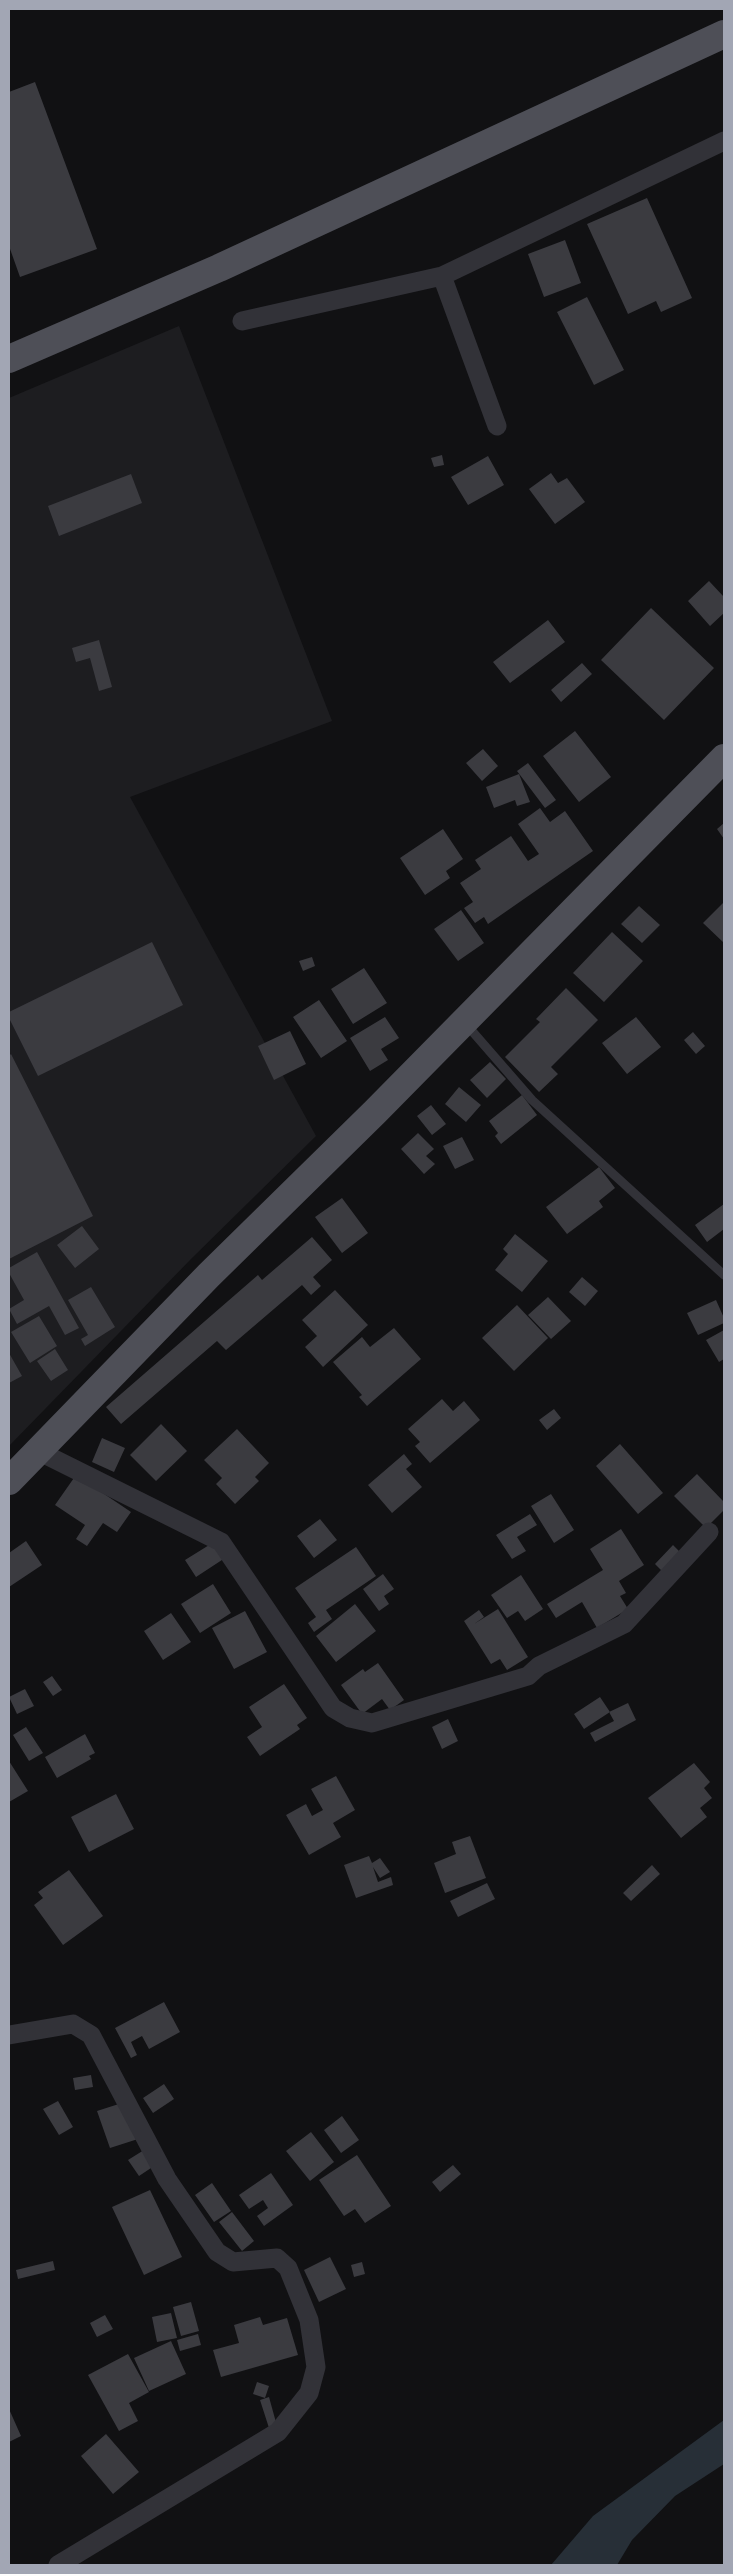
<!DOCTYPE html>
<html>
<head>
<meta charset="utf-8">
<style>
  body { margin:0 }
  #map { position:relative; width:733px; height:2574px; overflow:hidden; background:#111113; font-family:Raleway,sans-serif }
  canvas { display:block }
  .frame { position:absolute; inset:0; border:10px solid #a2a6b4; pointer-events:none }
</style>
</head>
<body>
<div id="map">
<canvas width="733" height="2574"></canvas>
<div class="frame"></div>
</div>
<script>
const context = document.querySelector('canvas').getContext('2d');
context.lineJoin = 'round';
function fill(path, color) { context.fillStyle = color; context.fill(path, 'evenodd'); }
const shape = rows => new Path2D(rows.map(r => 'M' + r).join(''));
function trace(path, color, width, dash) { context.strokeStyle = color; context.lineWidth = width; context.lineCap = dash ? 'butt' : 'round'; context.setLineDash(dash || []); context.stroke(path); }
const built = shape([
  [179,326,332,721,130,797,316,1136,191,1259,9,1446,9,398]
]);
const water = shape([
  [724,2420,724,2464,675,2496,632,2540,617,2565,551,2565,593,2516]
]);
const building = shape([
  [35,82,97,249,20,277,9,246,9,92],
  [647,198,692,298,661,312,656,301,628,314,587,224],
  [565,240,581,283,544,297,528,254],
  [587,297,624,370,594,385,557,312],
  [442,455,444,465,434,467,431,458],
  [488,456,504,485,468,505,451,477],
  [551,473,558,483,567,478,585,502,555,524,529,489],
  [131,474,142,503,59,536,48,506],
  [709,581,724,597,724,613,710,626,688,601],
  [651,608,714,668,664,720,601,660],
  [548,620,565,642,510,683,493,662],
  [99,640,112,687,99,691,90,658,76,662,72,648],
  [582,663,592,674,561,702,551,690],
  [575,731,611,777,579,802,543,756],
  [483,749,498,766,482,781,466,763],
  [528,763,556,800,545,808,517,771],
  [519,774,530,802,517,806,515,800,494,808,486,787],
  [540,808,550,822,565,811,593,851,488,924,484,917,475,923,464,908,473,902,460,883,481,869,475,860,511,836,528,861,539,854,518,824],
  [724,823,724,839,717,829],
  [443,829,463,859,446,871,450,878,425,895,400,858],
  [724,902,724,943,703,923],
  [639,906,660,925,642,943,621,924],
  [461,910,484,943,458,961,434,929],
  [612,932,643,961,604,1002,573,973],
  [152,942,183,1005,38,1076,9,1018,9,1012],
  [312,957,315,966,303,971,299,961],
  [364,968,387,1003,353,1024,331,989],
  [566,988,598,1020,551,1067,558,1074,539,1092,505,1057,540,1022,536,1019],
  [319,1000,347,1041,321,1058,293,1017],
  [385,1017,399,1038,381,1049,388,1060,370,1071,350,1038],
  [636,1017,661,1047,627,1074,602,1043],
  [290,1031,306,1064,274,1080,258,1046],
  [693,1032,705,1046,696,1054,684,1040],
  [11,1054,93,1216,9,1259,9,1056],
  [490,1062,506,1079,487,1098,470,1080],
  [459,1087,481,1105,466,1122,445,1104],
  [522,1095,537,1115,501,1144,495,1136,498,1133,489,1121],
  [431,1105,446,1124,432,1135,417,1116],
  [418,1133,434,1149,426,1156,435,1164,424,1174,401,1149],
  [462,1137,474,1160,455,1169,443,1146],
  [599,1167,615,1188,599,1201,603,1207,567,1234,546,1207],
  [342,1198,368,1233,342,1253,315,1217],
  [724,1204,724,1229,707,1242,695,1225],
  [82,1226,99,1249,75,1268,57,1245],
  [515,1234,548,1261,522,1292,495,1270,508,1254,503,1249],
  [312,1237,332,1260,313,1277,321,1286,311,1295,302,1285,226,1350,217,1341,121,1424,106,1407,258,1275,262,1280],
  [37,1252,79,1328,65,1335,49,1306,17,1324,9,1309,24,1300,9,1273,9,1268],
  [582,1277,598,1291,585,1306,569,1292],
  [91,1287,115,1327,85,1346,81,1339,88,1335,68,1300],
  [335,1290,368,1325,323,1367,305,1347,317,1336,302,1320],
  [548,1297,571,1321,551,1339,528,1315],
  [716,1300,724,1318,724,1323,698,1335,687,1313],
  [517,1305,548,1338,514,1371,482,1338],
  [39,1316,57,1346,30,1363,11,1332],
  [394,1328,421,1359,367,1406,359,1397,362,1395,333,1362,362,1337,370,1347],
  [724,1330,724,1359,719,1362,706,1340],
  [55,1349,68,1370,51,1381,37,1361],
  [9,1353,22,1376,9,1383],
  [442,1399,453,1411,464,1401,480,1420,430,1463,415,1446,420,1442,408,1429],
  [554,1409,561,1418,547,1430,539,1420],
  [161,1424,187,1451,156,1481,130,1455],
  [237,1429,269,1463,255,1477,259,1481,235,1504,216,1484,222,1478,204,1460],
  [102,1438,125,1448,114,1472,92,1462],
  [620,1444,663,1493,638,1514,596,1466],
  [404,1454,412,1464,406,1469,422,1487,392,1513,368,1485],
  [697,1474,724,1502,724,1510,706,1528,674,1496],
  [76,1475,131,1512,117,1532,103,1523,87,1546,76,1539,85,1525,55,1505],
  [551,1494,574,1530,554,1543,531,1506],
  [530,1514,537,1525,517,1537,526,1551,512,1559,496,1535],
  [320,1519,337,1540,314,1558,297,1536],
  [621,1529,644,1565,619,1581,626,1593,620,1596,628,1609,597,1628,582,1602,556,1618,547,1604,603,1570,590,1549],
  [26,1541,42,1565,9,1587,9,1553],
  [214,1542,225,1558,196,1577,185,1560],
  [673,1545,685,1557,667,1576,655,1564],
  [356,1547,376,1576,326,1610,332,1619,314,1632,308,1623,316,1617,295,1588],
  [383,1574,394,1589,384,1596,389,1604,379,1611,363,1589],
  [521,1575,543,1609,525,1621,518,1611,507,1618,491,1595],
  [213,1584,231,1613,200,1633,181,1604],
  [355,1604,376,1631,336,1662,316,1636],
  [498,1609,528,1657,507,1670,500,1659,491,1664,464,1621,479,1610,484,1617,474,1624],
  [245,1611,267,1652,234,1669,212,1628],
  [171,1613,191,1642,163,1660,144,1631],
  [378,1663,404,1700,390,1710,382,1699,362,1714,341,1685,363,1669,365,1672],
  [52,1676,62,1690,53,1696,43,1682],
  [284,1684,307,1718,297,1725,300,1729,260,1756,247,1737,262,1727,249,1707],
  [25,1689,34,1706,17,1714,9,1697],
  [600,1697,610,1712,584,1729,574,1714],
  [628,1703,636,1720,595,1742,590,1733,614,1721,609,1712],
  [448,1719,458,1741,442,1749,432,1727],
  [26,1727,43,1753,29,1761,13,1735],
  [85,1734,95,1753,89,1756,91,1759,57,1778,45,1757],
  [9,1761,28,1791,9,1802],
  [694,1763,710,1782,704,1788,712,1798,700,1808,707,1817,681,1838,648,1798],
  [336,1776,355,1810,333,1823,341,1837,309,1855,286,1815,306,1804,312,1816,323,1810,311,1789],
  [116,1794,134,1829,89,1852,71,1817],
  [470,1836,486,1878,445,1893,434,1863,456,1854,452,1842],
  [369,1856,372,1863,380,1858,390,1872,380,1878,373,1867,378,1882,391,1877,393,1885,356,1898,344,1865],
  [652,1865,660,1874,631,1901,623,1893],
  [69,1870,103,1916,63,1945,34,1905,43,1898,38,1892],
  [487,1883,495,1899,458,1917,450,1901],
  [164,2002,180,2032,149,2049,142,2036,131,2042,137,2055,131,2058,115,2028],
  [91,2075,93,2087,75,2090,73,2078],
  [164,2084,174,2099,153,2113,143,2098],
  [58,2101,73,2127,59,2135,43,2109],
  [125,2102,138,2139,110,2148,97,2111],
  [342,2116,359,2140,341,2153,324,2130],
  [311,2132,334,2162,310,2181,286,2151],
  [144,2150,154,2166,139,2176,128,2160],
  [357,2155,391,2206,365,2223,355,2209,344,2216,319,2180],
  [453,2165,461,2174,440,2192,432,2182],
  [271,2173,293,2205,264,2226,257,2216,268,2208,263,2200,249,2209,239,2195],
  [212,2183,231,2211,214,2222,195,2195],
  [150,2190,182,2257,144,2275,112,2207],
  [232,2212,254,2241,242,2251,219,2222],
  [330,2257,346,2289,319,2302,304,2270],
  [53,2261,55,2270,18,2279,16,2270],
  [362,2262,365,2274,354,2277,351,2265],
  [191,2302,199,2331,181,2336,173,2307],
  [171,2313,177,2338,157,2342,152,2317],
  [105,2315,113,2329,97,2337,90,2323],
  [260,2317,263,2325,287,2318,298,2355,221,2377,213,2350,239,2343,234,2325],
  [198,2334,201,2345,180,2351,177,2340],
  [171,2341,186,2374,149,2391,134,2358],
  [128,2354,149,2392,129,2403,138,2421,119,2431,88,2375],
  [257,2382,269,2386,265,2398,253,2394],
  [269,2397,277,2426,269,2428,260,2400],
  [9,2409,21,2436,9,2442],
  [106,2434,139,2472,113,2494,81,2456]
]);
const service = shape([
  [465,1023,532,1100,724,1275]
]);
const minor = shape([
  [442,276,497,426],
  [242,321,442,276,724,141],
  [38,1451,221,1542,333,1708,350,1718,372,1723,528,1676,539,1666,624,1624,709,1532],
  [9,2035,73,2024,91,2035,167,2179,217,2252,233,2262,277,2258,288,2268,309,2320,316,2367,309,2393,278,2432,58,2565]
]);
const primary = shape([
  [9,359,219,268,724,34],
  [9,1481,209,1275,375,1112,724,758]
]);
fill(built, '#1d1d20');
fill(water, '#272f37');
fill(building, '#3b3b40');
trace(service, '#323238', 9);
trace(minor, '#323238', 19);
trace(primary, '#4e4f57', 28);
</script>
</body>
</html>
